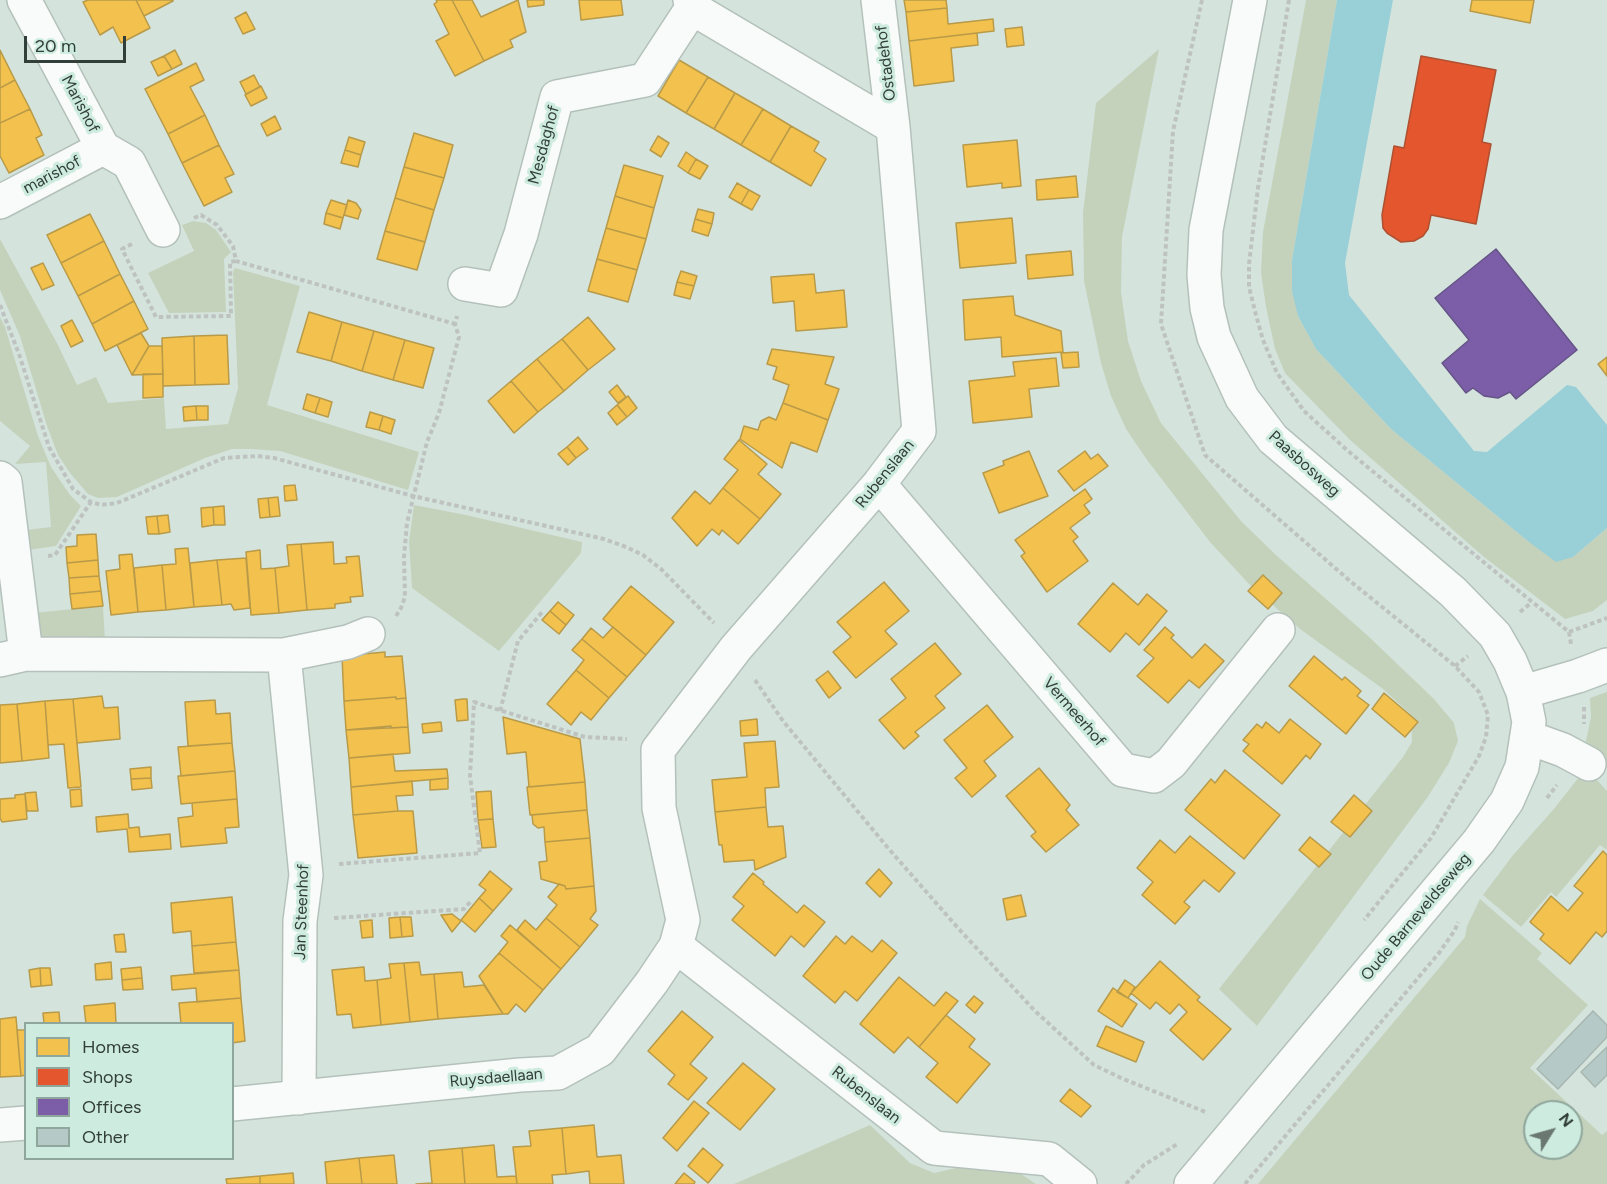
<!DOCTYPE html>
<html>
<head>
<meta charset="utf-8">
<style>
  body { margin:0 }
  #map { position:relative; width:1607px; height:1184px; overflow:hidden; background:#d4e4dd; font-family:Figtree,sans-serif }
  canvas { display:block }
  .legend { position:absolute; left:24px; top:1022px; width:210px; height:138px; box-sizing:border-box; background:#cdebde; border:2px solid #8fa69c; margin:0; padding:8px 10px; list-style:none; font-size:18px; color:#323e39 }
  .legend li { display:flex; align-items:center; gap:12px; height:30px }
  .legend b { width:30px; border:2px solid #8fa69c }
  .north { position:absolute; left:1523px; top:1100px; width:60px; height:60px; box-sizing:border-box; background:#cdebde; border:2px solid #8fa69c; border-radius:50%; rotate:53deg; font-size:16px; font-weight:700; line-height:24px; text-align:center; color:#323e39 }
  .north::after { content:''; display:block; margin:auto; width:21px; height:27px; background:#6b7872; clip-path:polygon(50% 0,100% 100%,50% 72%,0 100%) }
  .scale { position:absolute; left:24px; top:36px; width:102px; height:27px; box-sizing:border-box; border:3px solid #323e39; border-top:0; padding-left:8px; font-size:18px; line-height:21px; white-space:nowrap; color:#323e39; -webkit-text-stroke:4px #cdebde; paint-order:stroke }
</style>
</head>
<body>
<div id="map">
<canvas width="1607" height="1184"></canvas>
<ul class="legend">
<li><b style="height:16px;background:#f2c14e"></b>Homes</li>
<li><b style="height:16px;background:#e4572e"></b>Shops</li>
<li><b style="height:16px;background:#7b5ea7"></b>Offices</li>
<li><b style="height:16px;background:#b5cac6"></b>Other</li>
</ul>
<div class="north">N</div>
<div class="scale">20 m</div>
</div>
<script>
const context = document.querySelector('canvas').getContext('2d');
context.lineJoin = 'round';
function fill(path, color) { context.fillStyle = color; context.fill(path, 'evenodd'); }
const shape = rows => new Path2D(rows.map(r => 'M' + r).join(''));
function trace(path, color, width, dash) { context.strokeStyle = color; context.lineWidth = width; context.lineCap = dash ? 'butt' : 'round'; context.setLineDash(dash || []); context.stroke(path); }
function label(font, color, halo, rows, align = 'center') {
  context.font = font + ' Figtree,sans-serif'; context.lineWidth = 6; context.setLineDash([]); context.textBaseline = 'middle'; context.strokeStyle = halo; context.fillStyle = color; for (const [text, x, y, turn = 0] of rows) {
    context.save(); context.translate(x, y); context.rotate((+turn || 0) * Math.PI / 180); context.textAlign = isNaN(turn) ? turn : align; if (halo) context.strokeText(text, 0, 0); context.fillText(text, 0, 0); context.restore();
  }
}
const green = shape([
  [1306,0,1337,0,1292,260,1298,316,1316,349,1391,429,1529,542,1573,557,1607,528,1607,600,1593,611,1565,619,1484,557,1350,440,1285,373,1275,349,1266,307,1261,273,1263,232],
  [1159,49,1122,237,1121,292,1128,341,1141,381,1161,423,1241,521,1276,555,1367,635,1434,699,1454,723,1458,741,1449,763,1427,798,1257,1026,1219,989,1403,757,1412,742,1411,715,1383,689,1300,629,1249,584,1210,542,1147,460,1126,429,1111,396,1101,363,1084,281,1083,213,1096,103],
  [193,221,206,223,216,230,231,252,224,259,226,312,169,313,148,273,194,251,182,225],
  [0,239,58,345,77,385,96,377,108,403,164,398,166,429,228,424,238,388,233,272,235,268,300,286,267,405,419,452,408,490,280,451,251,449,232,449,205,458,117,497,98,498,88,494,70,473,58,455,47,426,20,336,0,290],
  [0,317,5,327,38,436,51,467,70,495,81,506,56,546,28,550,26,530,51,527,46,462,15,464,30,446,0,421],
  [414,505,466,515,582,542,581,553,499,651,412,588,409,542],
  [103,606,105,641,37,639,33,613],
  [1607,692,1607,768,1584,750,1591,717,1590,698],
  [1583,772,1597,780,1607,791,1607,850,1600,845,1556,897,1551,892,1521,927,1483,895,1513,855,1553,810],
  [1480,899,1542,953,1537,959,1588,1005,1530,1068,1602,1135,1607,1131,1607,1184,1258,1184,1465,937,1467,926],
  [1535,1112,1571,1112,1571,1148,1535,1148],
  [870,1125,910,1163,934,1173,960,1167,995,1165,1021,1174,1036,1184,734,1184]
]);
const water = shape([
  [1337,0,1393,0,1345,263,1349,295,1474,451,1487,452,1567,385,1576,387,1607,425,1607,528,1573,557,1556,562,1529,542,1391,429,1316,349,1298,316,1292,291,1292,260]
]);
const homes = shape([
  [88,0,136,0,150,28,121,43,113,27,100,35,83,2,88,0],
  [136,0,173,0,173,1,144,16,136,0],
  [436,0,452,0,484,61,455,76,436,41,449,34,434,4,437,2,436,0],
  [452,0,472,0,481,17,518,0,526,32,510,40,513,47,484,61,452,0],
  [527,0,544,0,544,5,528,7,527,0],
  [579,0,621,0,623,15,581,20,579,0],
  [904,0,946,0,947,8,906,12,904,0],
  [1472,0,1534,0,1530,23,1470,11,1472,0],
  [947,8,948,24,993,19,994,31,909,41,906,12,947,8],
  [246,12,255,29,243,34,235,18,246,12],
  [1022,27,1024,45,1007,47,1005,29,1022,27],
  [977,33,978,45,951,48,954,81,914,86,909,41,977,33],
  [0,50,15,80,0,88,0,50],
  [175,50,182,64,172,69,164,56,175,50],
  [164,56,172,69,158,76,151,62,164,56],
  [679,60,708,77,686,113,658,96,679,60],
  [196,63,204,80,190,87,205,115,168,134,145,89,196,63],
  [254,75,260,87,246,94,240,82,254,75],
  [708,77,735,93,714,129,686,113,708,77],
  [15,80,30,109,0,123,0,88,15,80],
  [261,86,267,98,251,106,245,95,261,86],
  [735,93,763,109,741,145,714,129,735,93],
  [30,109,42,135,36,138,44,155,9,173,0,156,0,123,30,109],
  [763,109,791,126,770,162,741,145,763,109],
  [205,115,219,145,182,163,168,134,205,115],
  [275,116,281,129,267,136,261,124,275,116],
  [791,126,819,142,814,151,826,159,811,186,770,162,791,126],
  [414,133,453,145,444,178,404,167,414,133],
  [658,136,669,143,661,157,650,150,658,136],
  [349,137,365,142,361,155,345,150,349,137],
  [1017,140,1021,186,1002,188,1002,183,967,187,963,145,1017,140],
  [219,145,234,174,225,178,232,192,204,206,182,163,219,145],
  [345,150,361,155,358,167,341,163,345,150],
  [686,152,696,159,688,173,678,166,686,152],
  [696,159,708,166,700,179,688,173,696,159],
  [624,165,663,176,654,208,615,196,624,165],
  [404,167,444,178,434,210,395,198,404,167],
  [1076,176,1078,197,1037,200,1036,180,1076,176],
  [737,183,749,190,741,204,729,197,737,183],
  [749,190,760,196,752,210,741,204,749,190],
  [615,196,654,208,646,239,606,228,615,196],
  [395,198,434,210,425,242,385,231,395,198],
  [331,200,347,205,343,218,326,213,331,200],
  [348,200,356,203,361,210,358,219,344,215,348,200],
  [698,209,714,213,712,224,695,219,698,209],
  [326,213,343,218,340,229,324,224,326,213],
  [90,214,104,241,61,263,47,235,90,214],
  [1012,218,1016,263,960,268,956,223,1012,218],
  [695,219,712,224,708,236,692,231,695,219],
  [606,228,646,239,637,270,597,259,606,228],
  [385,231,425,242,417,270,377,259,385,231],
  [104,241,120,274,78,296,61,263,104,241],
  [1071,251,1073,275,1028,279,1026,255,1071,251],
  [597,259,637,270,628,302,588,291,597,259],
  [43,263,54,285,42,290,31,268,43,263],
  [681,271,697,276,694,286,677,282,681,271],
  [120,274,134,301,92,324,78,296,120,274],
  [814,274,816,293,844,290,847,327,796,331,794,301,773,303,771,277,814,274],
  [677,282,694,286,690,299,674,295,677,282],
  [1013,296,1015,315,1061,331,1063,352,1002,357,1001,337,965,340,963,300,1013,296],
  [134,301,148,329,105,351,92,324,134,301],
  [309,312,342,322,331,361,297,352,309,312],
  [588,317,615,349,588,370,562,339,588,317],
  [72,320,83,341,71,347,61,326,72,320],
  [342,322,374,331,362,371,331,361,342,322],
  [374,331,405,340,393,380,362,371,374,331],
  [141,333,149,346,132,375,117,345,141,333],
  [227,335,229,384,195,385,194,336,227,335],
  [194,336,195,385,163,386,162,338,194,336],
  [562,339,588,370,564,391,537,359,562,339],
  [405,340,434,348,423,388,393,380,405,340],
  [149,346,162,346,163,374,132,375,149,346],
  [772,349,834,357,825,384,839,389,828,420,783,403,789,385,773,379,777,367,767,364,772,349],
  [1078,352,1079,367,1063,368,1061,353,1078,352],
  [1607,357,1607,376,1598,364,1607,357],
  [1056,358,1059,386,1029,389,1032,417,973,423,969,381,1015,376,1013,362,1056,358],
  [537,359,564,391,538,412,511,381,537,359],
  [143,374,163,374,163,397,143,398,143,374],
  [511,381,538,412,514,433,488,401,511,381],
  [617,385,626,397,618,403,609,392,617,385],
  [307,394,320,398,315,413,303,409,307,394],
  [628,396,637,408,627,417,617,405,628,396],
  [320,398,332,402,328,417,315,413,320,398],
  [783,403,828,420,817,452,791,442,782,468,740,439,744,426,758,430,761,421,769,417,776,420,783,403],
  [617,405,627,417,617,425,608,413,617,405],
  [196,406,197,420,184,421,183,407,196,406],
  [196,406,208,406,208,420,197,420,196,406],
  [370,412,383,416,379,430,366,427,370,412],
  [383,416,395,420,391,434,379,430,383,416],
  [578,437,588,449,576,458,567,447,578,437],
  [739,440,767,464,758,474,781,494,760,519,723,488,738,470,724,459,739,440],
  [567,447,576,458,568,465,558,454,567,447],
  [1029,451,1048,496,999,513,983,473,1004,465,1003,461,1029,451],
  [1085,451,1091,459,1098,454,1108,466,1074,491,1058,471,1085,451],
  [295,485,297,500,285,501,284,486,295,485],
  [723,488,760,519,738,544,722,530,719,535,712,529,697,546,672,518,695,491,710,504,723,488],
  [1085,489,1092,499,1084,505,1090,513,1070,528,1078,537,1073,541,1088,561,1047,592,1021,556,1025,553,1015,540,1085,489],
  [278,497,280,516,270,517,268,498,278,497],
  [268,498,270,517,260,518,258,499,268,498],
  [224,506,225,525,214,525,213,507,224,506],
  [213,507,214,525,202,527,201,508,213,507],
  [168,515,170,532,159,534,157,516,168,515],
  [157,516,159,534,148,534,146,517,157,516],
  [96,534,98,560,67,563,66,547,77,546,77,535,96,534],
  [333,542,334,564,347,563,346,557,359,556,363,596,350,597,351,602,335,604,335,608,307,610,301,544,333,542],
  [301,544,307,610,279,613,275,568,289,566,287,545,301,544],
  [188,548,194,607,166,610,162,565,176,564,175,549,188,548],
  [260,550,261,569,275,568,279,613,251,615,246,552,260,550],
  [132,554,138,612,111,615,106,571,120,569,119,555,132,554],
  [246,558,250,608,234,610,231,604,222,605,217,560,246,558],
  [98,560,99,576,69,578,67,563,98,560],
  [217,560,222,605,194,607,190,563,217,560],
  [162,565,166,610,138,612,134,568,162,565],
  [1263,575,1282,593,1268,609,1248,591,1263,575],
  [99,576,101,591,70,594,69,578,99,576],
  [884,582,909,611,885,631,897,644,856,678,833,652,851,637,837,622,884,582],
  [1113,583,1138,605,1147,594,1167,611,1139,645,1126,633,1110,652,1078,624,1113,583],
  [631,586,674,622,646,655,603,619,631,586],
  [101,591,103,606,72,609,70,594,101,591],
  [558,602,574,615,566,625,550,611,558,602],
  [550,611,566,625,559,634,542,620,550,611],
  [613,627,646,655,627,677,582,639,591,628,603,638,613,627],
  [1165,627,1174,635,1171,638,1192,658,1205,644,1224,661,1199,688,1189,680,1168,703,1137,676,1154,658,1144,650,1165,627],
  [582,639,627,677,609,698,576,670,584,660,572,650,582,639],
  [935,643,961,674,935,696,945,708,915,732,919,736,904,749,879,720,906,698,891,679,935,643],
  [385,652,385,657,402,656,406,698,396,699,396,697,344,701,342,656,385,652],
  [1314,656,1342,680,1345,677,1361,691,1357,696,1369,705,1346,734,1289,686,1314,656],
  [576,670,609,698,591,720,581,712,571,725,547,704,576,670],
  [828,671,841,688,829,698,816,680,828,671],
  [1384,693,1418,722,1405,737,1372,709,1384,693],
  [102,696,104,708,118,707,120,739,77,743,73,699,102,696],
  [396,697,396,699,406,698,408,727,346,730,344,701,396,697],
  [73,699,81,787,68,788,64,744,48,745,45,701,73,699],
  [463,699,467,699,468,720,457,721,455,700,463,699],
  [215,700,216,714,230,713,232,743,188,746,185,702,215,700],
  [45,701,49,758,22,761,17,704,45,701],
  [17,704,22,761,0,763,0,705,17,704],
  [987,705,1013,737,984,761,996,776,972,797,955,778,967,768,944,740,987,705],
  [503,717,580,739,585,782,529,787,526,752,507,754,503,717],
  [757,719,758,735,741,736,740,721,757,719],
  [1290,719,1321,744,1310,759,1306,755,1282,784,1243,751,1249,744,1243,740,1257,724,1262,728,1266,722,1279,733,1290,719],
  [441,722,442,731,423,733,422,724,441,722],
  [391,726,391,728,408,727,410,753,349,758,346,730,391,726],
  [775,741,779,787,765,788,766,807,715,812,712,780,747,777,744,743,775,741],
  [232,743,235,771,181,776,178,747,232,743],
  [393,754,395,771,447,769,448,778,351,787,349,758,393,754],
  [151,767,151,778,131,779,130,769,151,767],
  [1039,768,1070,805,1066,810,1079,825,1046,852,1031,836,1036,832,1006,796,1039,768],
  [1225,770,1280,815,1244,859,1185,810,1211,779,1215,783,1225,770],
  [235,771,237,799,181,804,178,776,235,771],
  [151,778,152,788,132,790,131,779,151,778],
  [448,778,448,789,430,790,430,780,448,778],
  [412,781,413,795,396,796,398,811,353,815,351,787,412,781],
  [585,782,587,810,530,815,527,787,585,782],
  [81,789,82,806,71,807,70,790,81,789],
  [491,791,493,819,478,820,476,792,491,791],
  [36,792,38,811,27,811,25,793,36,792],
  [25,794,27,819,2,822,0,818,0,799,15,798,15,795,25,794],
  [1354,795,1372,811,1350,837,1331,822,1354,795],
  [237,799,239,827,225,828,227,843,181,847,178,818,193,816,192,803,237,799],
  [766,807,768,827,783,826,786,857,755,870,754,860,724,862,722,845,719,845,715,812,766,807],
  [587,810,590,838,545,842,544,827,538,828,533,824,532,815,587,810],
  [398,811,413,811,417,853,358,858,353,815,398,811],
  [128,814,129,828,139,827,140,837,170,834,171,849,129,852,127,829,97,832,96,817,128,814],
  [491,819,493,819,496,847,482,848,478,820,491,819],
  [1190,836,1235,873,1219,892,1204,880,1184,902,1190,907,1175,924,1142,895,1153,882,1137,868,1160,840,1175,853,1190,836],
  [1310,837,1331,854,1319,867,1299,850,1310,837],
  [590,838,594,886,566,889,565,886,541,879,539,862,547,861,545,842,590,838],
  [1603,851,1607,855,1607,931,1602,937,1596,932,1570,964,1540,939,1544,934,1530,922,1551,896,1568,911,1583,893,1574,886,1603,851],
  [879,869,892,883,880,897,866,883,879,869],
  [490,871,512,889,493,911,479,898,486,890,479,885,490,871],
  [753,873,764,882,763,884,797,913,804,905,825,922,804,947,791,936,775,956,732,920,744,906,733,897,753,873],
  [559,884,565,886,566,889,594,886,596,911,590,919,598,925,580,947,546,918,557,905,548,897,559,884],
  [1021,895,1026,916,1007,920,1003,899,1021,895],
  [232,897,236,942,192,946,191,931,173,933,171,903,232,897],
  [479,898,493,911,475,932,461,920,479,898],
  [452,914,461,921,452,932,441,915,452,914],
  [400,917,402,937,390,938,389,918,400,917],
  [400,917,411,917,413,936,402,937,400,917],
  [546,918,580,947,561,969,517,930,525,920,536,930,546,918],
  [372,920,373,937,362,938,360,921,372,920],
  [510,925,561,969,543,990,499,953,508,942,501,936,510,925],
  [124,934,126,952,116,952,114,935,124,934],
  [836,936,845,944,852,936,872,952,882,940,897,953,857,1001,845,991,835,1003,803,976,836,936],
  [236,942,239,970,194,973,192,946,236,942],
  [499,953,543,990,525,1012,516,1004,508,1014,503,1014,479,976,499,953],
  [1160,961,1200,997,1197,1000,1231,1029,1203,1060,1170,1030,1187,1012,1179,1004,1170,1014,1156,1002,1150,1009,1131,993,1160,961],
  [111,962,112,979,96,980,95,964,111,962],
  [419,962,421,975,434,974,438,1019,410,1022,404,963,419,962],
  [404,963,410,1022,381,1025,377,980,391,978,389,964,404,963],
  [141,967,142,978,122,980,121,969,141,967],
  [364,967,365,981,377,980,381,1025,353,1028,351,1014,337,1015,332,970,364,967],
  [40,968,50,968,52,985,41,986,40,968],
  [40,968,41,986,31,987,29,970,40,968],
  [239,970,241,998,197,1002,196,988,172,990,171,976,239,970],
  [462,972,464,987,484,985,503,1014,438,1019,434,974,462,972],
  [899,977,934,1006,946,992,958,1001,919,1047,908,1037,894,1053,860,1024,899,977],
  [142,978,143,989,123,990,122,980,142,978],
  [1125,980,1135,987,1128,998,1117,992,1125,980],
  [1113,988,1137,1004,1122,1027,1098,1011,1113,988],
  [974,996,983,1003,975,1013,966,1005,974,996],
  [241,998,245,1041,232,1043,232,1024,181,1024,179,1003,241,998],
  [115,1003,116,1024,86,1024,84,1006,115,1003],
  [682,1011,713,1037,690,1064,707,1078,688,1100,668,1084,675,1075,648,1051,682,1011],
  [59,1012,60,1024,44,1024,43,1013,59,1012],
  [946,1015,975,1039,969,1047,990,1064,957,1103,926,1077,938,1063,919,1047,946,1015],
  [16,1017,21,1076,0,1077,0,1019,16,1017],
  [1106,1026,1144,1042,1136,1062,1097,1046,1106,1026],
  [17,1030,26,1030,26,1075,21,1076,17,1030],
  [743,1063,775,1089,740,1130,707,1103,743,1063],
  [1070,1089,1091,1106,1081,1117,1060,1101,1070,1089],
  [694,1101,709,1113,677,1151,663,1138,694,1101],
  [594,1125,597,1157,621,1155,624,1184,590,1184,589,1171,566,1174,562,1128,594,1125],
  [562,1128,566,1174,552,1175,553,1184,517,1184,513,1147,531,1146,529,1131,562,1128],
  [494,1145,497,1177,516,1176,517,1184,465,1184,462,1148,494,1145],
  [462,1148,465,1184,416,1184,432,1183,429,1151,462,1148],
  [703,1148,723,1165,708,1183,688,1166,703,1148],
  [394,1155,397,1184,362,1184,359,1158,394,1155],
  [359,1158,362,1184,327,1184,325,1162,359,1158],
  [293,1173,294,1184,260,1184,260,1176,293,1173],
  [684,1173,695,1182,694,1184,675,1184,684,1173],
  [260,1176,260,1184,227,1184,226,1179,260,1176]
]);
const shops = shape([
  [1421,56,1496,70,1482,142,1491,144,1476,224,1431,215,1428,229,1423,236,1414,241,1401,242,1387,233,1383,228,1382,215,1394,146,1404,148,1421,56]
]);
const offices = shape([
  [1496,249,1577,350,1516,399,1510,392,1498,398,1484,396,1473,388,1466,393,1442,363,1469,340,1435,298,1496,249]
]);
const building = shape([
  [1593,1011,1607,1025,1607,1037,1558,1089,1537,1069,1593,1011],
  [1607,1047,1607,1075,1595,1087,1581,1072,1607,1047]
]);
const path = shape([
  [1202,0,1173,131,1161,324,1205,455,1350,581,1455,666,1479,692,1488,715,1486,737,1479,756,1431,838,1364,920],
  [1289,0,1258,188,1249,264,1249,287,1256,315,1263,340,1277,373,1304,411,1348,451,1569,632,1571,644],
  [194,218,201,215,217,225,233,246,236,261,455,324],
  [132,244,122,249,156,317,231,316,230,262,236,261],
  [0,305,19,354,49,447,73,489,91,502,101,505,117,503,224,458,257,456,274,458,413,496,604,539,626,547,643,555,661,569,714,623],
  [48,556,55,555,91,502],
  [1520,612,1531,603],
  [396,616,401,608,405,597,404,557,407,523,427,442,439,413,459,337,455,324,457,316],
  [1569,632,1607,618],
  [1455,666,1468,656],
  [755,680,783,721,888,848,958,928,1035,1011,1094,1065,1121,1078,1208,1113],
  [1584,707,1584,724],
  [500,711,518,641,543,611],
  [1547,798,1557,785],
  [339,864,480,853,470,776,474,702,585,737,627,739],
  [334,918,464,909,472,900],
  [1126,1184,1144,1165,1179,1143],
  [1245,1184,1439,953,1455,930,1458,922]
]);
const minor = shape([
  [24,0,103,148,129,163,163,230],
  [878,0,893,127],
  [0,202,103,148],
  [465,284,501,290,521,234,557,97,645,80,692,8],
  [0,478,5,482,26,654],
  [879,484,1123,770,1154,776,1171,763,1278,630],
  [284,655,348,642,368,634],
  [0,660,26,654,284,655,306,875,300,921,299,1098],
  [1523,692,1578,676,1607,665],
  [1527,737,1563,750,1589,764],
  [676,946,934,1148,1049,1159,1080,1184],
  [232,1104,520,1075,558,1073,600,1050,652,982,676,946,683,920,659,808,658,750,736,648,879,484,919,431,893,127,692,8,690,0],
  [0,1125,26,1123],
  [1191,1184,1479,841,1507,801,1522,767,1529,722,1523,692,1510,661,1495,635,1453,592,1273,439,1242,398,1214,337,1207,308,1204,275,1206,230,1250,0]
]);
const streetNames = [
  ["Ostadehof",886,63,-97],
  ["Marishof",80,104,62],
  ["Mesdaghof",544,145,-75],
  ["marishof",52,175,-28],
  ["Paasbosweg",1304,464,42],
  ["Rubenslaan",885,474,-51],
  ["Vermeerhof",1074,712,49],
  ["Jan Steenhof",302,912,-88],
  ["Oude Barneveldseweg",1416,917,-50],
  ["Ruysdaellaan",496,1078,-5],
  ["Rubenslaan",866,1095,38]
];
fill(green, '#c4d2bc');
fill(water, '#99cfd6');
fill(homes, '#f2c14e');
trace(homes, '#b89a48', 1.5);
fill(shops, '#e4572e');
trace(shops, '#af5031', 1.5);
fill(offices, '#7b5ea7');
trace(offices, '#655486', 1.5);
fill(building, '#b5cac6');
trace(building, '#a8b6b2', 1.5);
trace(minor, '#b4c1bb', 36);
trace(path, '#bec3c1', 4, [4.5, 3]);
trace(minor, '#f9fbfa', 33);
label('16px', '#323e39', '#cdebde', streetNames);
</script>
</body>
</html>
